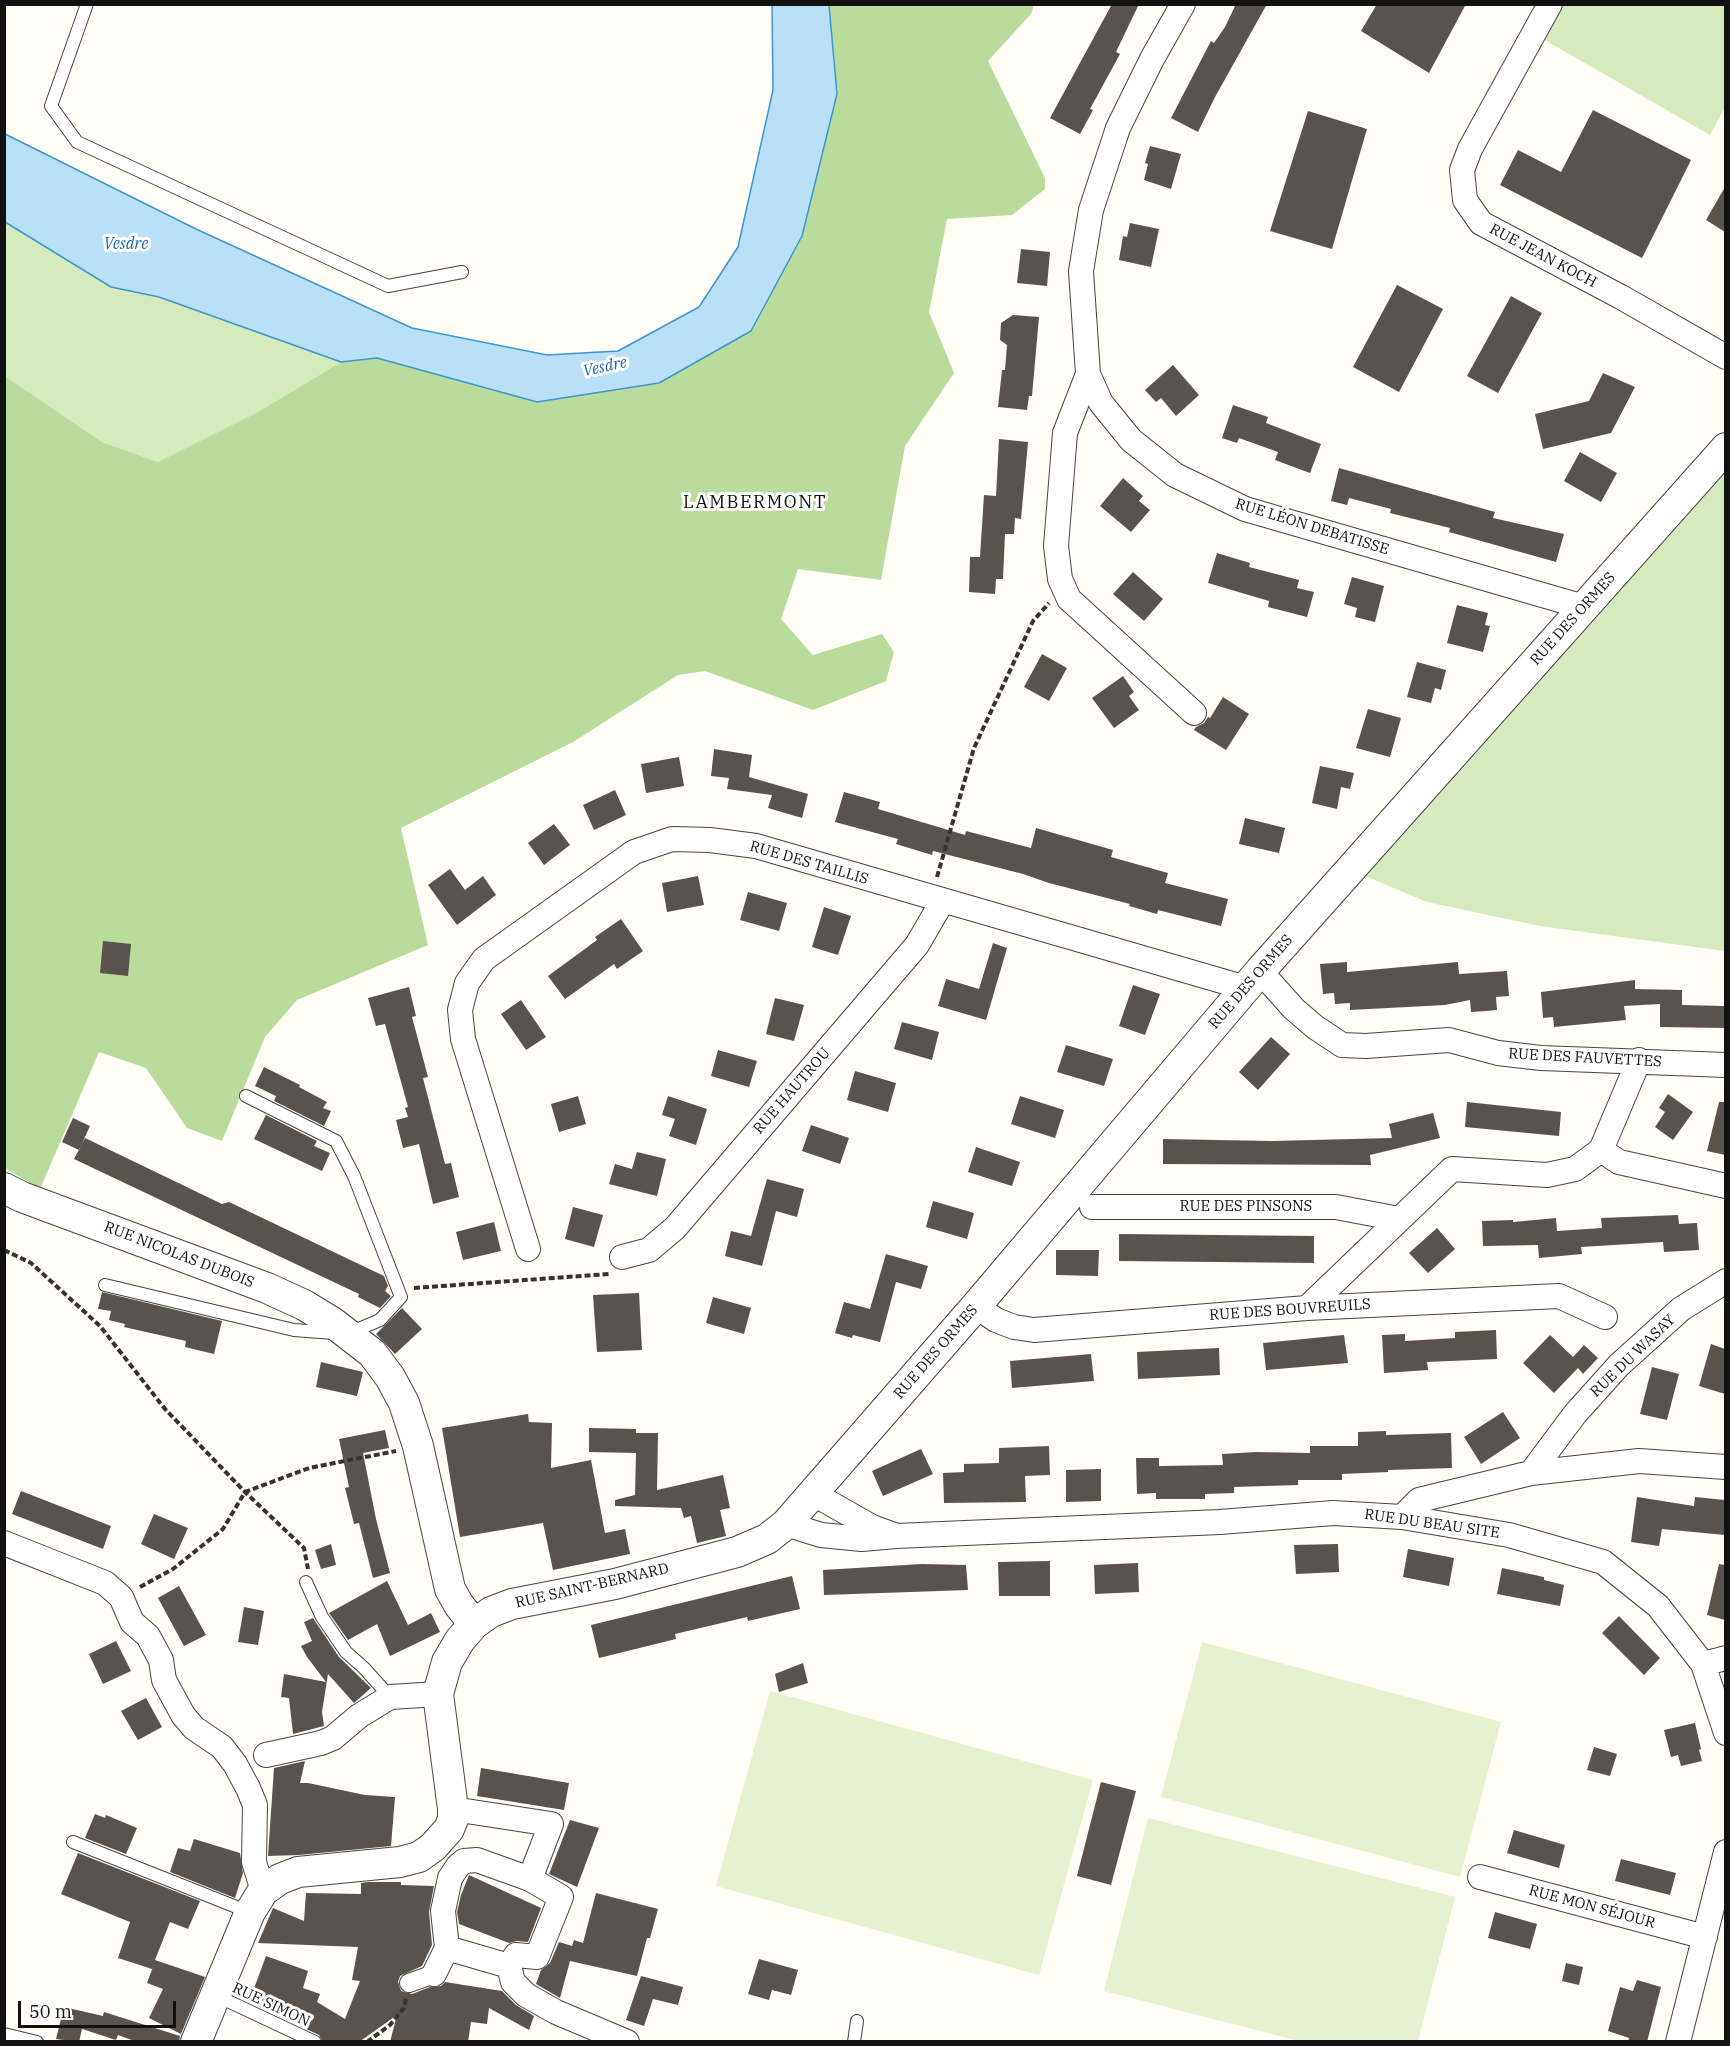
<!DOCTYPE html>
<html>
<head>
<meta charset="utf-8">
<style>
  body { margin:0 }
  #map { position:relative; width:1730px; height:2046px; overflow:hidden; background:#fffdf5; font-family:"IBM Plex Serif",serif }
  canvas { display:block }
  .frame { position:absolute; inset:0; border:6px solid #111; pointer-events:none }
  .scale { position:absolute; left:18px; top:2001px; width:158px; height:27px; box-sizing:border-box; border:3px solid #111; border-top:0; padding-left:8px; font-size:18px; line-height:21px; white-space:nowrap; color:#111; -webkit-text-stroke:4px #fff; paint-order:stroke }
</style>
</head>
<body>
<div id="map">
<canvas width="1730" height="2046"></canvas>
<div class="frame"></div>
<div class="scale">50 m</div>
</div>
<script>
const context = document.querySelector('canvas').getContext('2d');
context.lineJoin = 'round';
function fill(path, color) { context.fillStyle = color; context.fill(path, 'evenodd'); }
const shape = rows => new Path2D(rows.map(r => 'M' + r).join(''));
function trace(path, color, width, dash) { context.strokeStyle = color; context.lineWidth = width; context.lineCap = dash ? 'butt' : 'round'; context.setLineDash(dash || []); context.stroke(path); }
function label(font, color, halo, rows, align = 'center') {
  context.font = font + ' "IBM Plex Serif",serif'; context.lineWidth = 6; context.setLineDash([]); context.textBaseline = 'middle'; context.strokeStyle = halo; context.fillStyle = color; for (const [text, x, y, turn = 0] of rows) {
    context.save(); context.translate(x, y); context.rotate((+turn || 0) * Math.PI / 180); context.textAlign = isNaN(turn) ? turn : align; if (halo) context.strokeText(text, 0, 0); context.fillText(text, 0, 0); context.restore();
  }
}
const green = shape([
  [1563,5,1725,5,1725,107,1710,135,1543,39],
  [4,222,111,287,159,297,341,362,256,413,158,462,102,442,5,376],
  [1725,470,1725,951,1540,926,1427,902,1358,873]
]);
const forest = shape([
  [829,5,1034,5,1031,14,988,61,1045,178,1045,189,1012,215,947,219,929,312,954,373,905,446,881,580,798,569,781,619,813,655,882,634,894,652,886,681,813,710,705,671,678,675,573,742,401,828,428,945,297,1000,265,1037,222,1141,187,1128,146,1068,99,1052,40,1189,5,1168,5,376,102,442,158,462,256,413,341,362,377,358,537,402,751,331]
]);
const pitch = shape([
  [1202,1642,1501,1722,1460,1877,1161,1797],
  [770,1691,1093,1780,1039,1975,716,1886],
  [1148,1818,1455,1897,1418,2041,1299,2041,1104,1991]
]);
const water = shape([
  [772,5,829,5,837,94,802,236,751,331,659,383,537,402,377,358,341,362,159,297,111,287,5,222,5,134,196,229,412,328,547,355,618,351,699,307,738,247,773,90,772,5]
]);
const building = shape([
  [1112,4,1139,4,1116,52,1120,54,1090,109,1093,110,1080,134,1050,118],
  [1236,4,1267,4,1215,97,1198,132,1171,118,1211,41,1214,43,1225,27],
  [1377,4,1466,4,1429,73,1361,31],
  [1593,110,1691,160,1642,258,1500,185,1518,150,1561,172],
  [1308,111,1367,129,1332,249,1270,231],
  [1150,146,1181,154,1171,189,1144,180,1148,164,1145,163],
  [1725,187,1725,232,1706,220],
  [1130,223,1159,229,1151,267,1119,260,1123,236,1127,237],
  [1021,249,1050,252,1047,286,1017,283],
  [1397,285,1443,309,1399,392,1353,367],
  [1511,296,1542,313,1498,393,1467,376],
  [1013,315,1039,317,1032,396,1029,396,1027,410,998,407,1002,370,1005,370,1007,345,1000,340,1001,323],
  [1173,365,1199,395,1176,416,1161,398,1156,402,1145,390],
  [1603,373,1635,387,1611,433,1543,449,1535,414,1589,401],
  [1233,405,1268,417,1266,423,1321,444,1310,473,1275,460,1278,452,1239,438,1237,443,1222,438],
  [999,439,1028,442,1021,519,1015,518,1014,534,1005,534,1003,579,996,579,995,594,969,592,970,557,980,557,984,495,996,496],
  [1580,452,1617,473,1601,502,1564,481],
  [1339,468,1495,512,1493,518,1564,534,1556,562,1449,532,1450,528,1390,513,1391,509,1349,498,1347,505,1331,501],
  [1123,478,1143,496,1139,501,1150,510,1131,532,1100,506],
  [1217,553,1250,563,1249,567,1299,580,1297,588,1314,592,1307,617,1268,607,1269,601,1208,583],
  [1133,572,1163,599,1144,621,1113,594],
  [1352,577,1384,586,1375,622,1355,617,1357,608,1344,604],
  [1457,605,1488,613,1485,625,1490,626,1483,652,1447,643],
  [1042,654,1067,668,1049,701,1024,687],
  [1417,662,1446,670,1441,690,1435,688,1431,703,1407,697],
  [1123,676,1134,692,1129,696,1139,710,1114,728,1092,698],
  [1223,697,1249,714,1226,750,1194,730,1196,727,1204,723,1208,717,1210,718],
  [1368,709,1401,718,1390,757,1356,748],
  [714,749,752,755,749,777,808,794,802,818,768,808,772,795,727,789,729,778,711,776],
  [679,757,684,786,646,793,641,764],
  [1320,766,1354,773,1350,789,1341,787,1337,809,1312,803],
  [615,790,626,815,594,830,583,805],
  [844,792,880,802,878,809,965,835,966,831,1031,848,1036,828,1113,850,1111,857,1168,873,1165,883,1228,899,1221,926,1158,910,1157,914,1129,906,1130,904,1049,883,1023,874,933,851,932,855,896,844,898,839,835,822],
  [1245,818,1285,828,1279,853,1239,844],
  [554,824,570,845,544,865,528,843],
  [450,869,465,890,483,876,496,895,457,925,428,885],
  [698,876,704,905,667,912,662,883],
  [748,892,787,903,779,931,740,920],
  [824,907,851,916,838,955,812,947],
  [621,919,643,951,617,969,614,964,565,999,548,976,597,940,595,937],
  [103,941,131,944,128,976,100,973],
  [993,943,1007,948,986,1020,938,1006,946,979,979,989],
  [1347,962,1347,972,1458,962,1459,974,1507,971,1509,996,1496,997,1497,1010,1486,1011,1471,1012,1470,1000,1445,1005,1350,1010,1350,1003,1335,1004,1334,993,1323,994,1320,964],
  [1635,980,1635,989,1682,990,1682,1005,1725,1006,1725,1028,1660,1027,1660,1004,1624,1006,1626,1020,1554,1027,1553,1017,1543,1018,1541,992],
  [1133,985,1160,994,1145,1035,1119,1026],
  [409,987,416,1016,412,1017,428,1077,423,1078,445,1164,451,1163,459,1197,433,1204,419,1144,403,1148,396,1120,408,1117,405,1108,408,1107,385,1024,376,1026,368,998],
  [775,998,804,1005,794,1041,766,1034],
  [521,1000,546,1037,526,1050,501,1014],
  [902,1022,939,1032,932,1060,894,1049],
  [1271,1037,1290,1054,1258,1090,1239,1072],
  [1066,1045,1113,1059,1104,1086,1057,1072],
  [718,1050,757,1061,749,1087,711,1076],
  [264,1067,300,1085,299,1087,327,1102,323,1108,331,1111,324,1126,274,1101,276,1096,255,1086],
  [855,1071,896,1083,888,1112,847,1100],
  [1668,1094,1693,1112,1673,1140,1655,1127,1665,1112,1659,1108],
  [578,1096,586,1124,559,1132,551,1104],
  [668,1096,707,1109,696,1145,669,1136,675,1119,662,1115],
  [1020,1096,1064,1110,1055,1138,1011,1124],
  [1467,1102,1561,1112,1559,1136,1465,1127],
  [1719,1102,1725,1102,1725,1155,1707,1151],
  [1433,1113,1440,1138,1370,1155,1371,1165,1163,1164,1163,1139,1272,1141,1392,1138,1389,1124],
  [266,1115,317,1141,314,1146,330,1153,322,1171,254,1139],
  [73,1118,90,1126,79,1150,62,1142],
  [811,1125,849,1138,840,1164,802,1151],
  [85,1138,222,1204,229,1202,384,1276,388,1286,385,1291,391,1296,380,1308,358,1297,359,1294,74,1159],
  [976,1147,1020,1162,1012,1186,968,1172],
  [637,1152,666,1159,657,1196,609,1184,615,1164,632,1169],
  [767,1179,804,1189,797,1217,776,1211,762,1266,725,1256,731,1231,751,1236],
  [933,1201,974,1213,967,1239,926,1227],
  [573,1207,603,1215,594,1247,565,1239],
  [1678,1215,1679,1224,1697,1223,1699,1250,1664,1252,1663,1242,1581,1247,1582,1254,1539,1258,1538,1245,1483,1246,1482,1221,1513,1220,1513,1222,1556,1218,1557,1231,1602,1228,1601,1218],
  [494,1222,501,1251,463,1260,456,1232],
  [1437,1228,1455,1249,1428,1273,1409,1253],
  [1119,1234,1314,1236,1314,1263,1119,1261],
  [1056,1250,1099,1250,1098,1276,1056,1275],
  [886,1254,928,1266,921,1289,896,1282,880,1342,853,1335,852,1338,835,1333,844,1302,870,1309],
  [102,1292,222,1321,214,1354,185,1347,186,1341,124,1327,125,1324,109,1320,111,1311,98,1309],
  [639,1293,642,1350,597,1352,593,1295],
  [713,1297,751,1308,744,1334,706,1323],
  [402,1308,422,1329,395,1354,376,1334],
  [1496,1330,1497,1359,1427,1362,1428,1370,1384,1373,1382,1335,1405,1334,1405,1341,1455,1338,1455,1332],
  [1344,1335,1348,1363,1266,1370,1263,1343],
  [1550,1335,1573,1357,1584,1345,1598,1358,1583,1374,1578,1368,1554,1393,1523,1363],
  [1711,1344,1725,1349,1725,1394,1699,1386],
  [1219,1348,1220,1375,1138,1379,1137,1352],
  [1091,1354,1094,1381,1012,1388,1010,1361],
  [321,1362,363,1372,357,1396,316,1387],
  [1652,1367,1679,1374,1667,1420,1640,1414],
  [1503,1412,1520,1438,1481,1464,1464,1437],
  [528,1414,529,1422,552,1423,551,1468,591,1460,605,1533,625,1529,630,1554,553,1570,543,1523,460,1537,442,1428],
  [589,1428,636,1429,636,1433,658,1433,657,1490,723,1475,730,1508,720,1510,726,1536,697,1543,691,1516,684,1518,681,1508,615,1506,615,1500,635,1495,636,1453,589,1452],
  [385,1430,389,1448,363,1453,376,1519,390,1573,373,1578,359,1523,354,1524,345,1488,349,1487,339,1439],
  [1386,1431,1386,1435,1451,1433,1452,1468,1388,1470,1388,1472,1342,1474,1342,1480,1298,1480,1298,1485,1234,1487,1234,1493,1205,1494,1205,1499,1156,1499,1156,1493,1137,1494,1136,1458,1159,1458,1159,1466,1223,1465,1222,1454,1256,1452,1310,1453,1310,1446,1358,1446,1358,1432],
  [1049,1446,1050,1475,1025,1476,1026,1502,944,1503,943,1473,964,1472,964,1464,999,1463,999,1448],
  [921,1449,933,1474,883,1496,872,1471],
  [1101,1469,1101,1501,1066,1502,1066,1470],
  [21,1491,111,1526,103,1549,12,1514],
  [1637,1497,1694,1506,1695,1497,1725,1500,1725,1535,1662,1529,1659,1546,1631,1542],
  [154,1514,188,1528,174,1559,141,1544],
  [331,1544,336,1565,321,1569,315,1550],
  [1338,1544,1339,1572,1296,1574,1294,1545],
  [1408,1549,1454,1558,1449,1586,1403,1577],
  [1050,1561,1050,1596,999,1596,998,1562],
  [1138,1563,1139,1592,1095,1594,1094,1565],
  [922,1564,966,1565,968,1590,824,1595,823,1570],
  [1719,1564,1725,1565,1725,1620,1707,1615],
  [1502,1568,1544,1577,1544,1580,1564,1585,1560,1606,1497,1594],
  [792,1576,800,1609,748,1621,747,1617,675,1634,676,1639,599,1658,591,1625],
  [387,1581,408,1625,431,1613,440,1632,390,1656,377,1624,348,1640,329,1613],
  [179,1586,206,1635,184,1646,158,1598],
  [244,1607,264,1611,258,1645,238,1642],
  [1619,1616,1660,1658,1644,1675,1602,1633],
  [313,1618,339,1657,371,1688,354,1703,328,1674,322,1712,324,1726,293,1734,289,1698,281,1697,284,1674,326,1682,307,1657,301,1646,312,1641,304,1622],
  [116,1641,131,1671,103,1684,89,1654],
  [803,1663,808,1683,779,1692,775,1674],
  [146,1698,162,1727,138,1740,121,1711],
  [1695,1723,1701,1749,1699,1750,1702,1761,1681,1766,1678,1755,1671,1757,1664,1730],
  [1594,1747,1617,1754,1610,1776,1587,1770],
  [305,1761,300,1783,308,1783,365,1795,395,1797,391,1846,299,1855,268,1856,274,1768],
  [481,1768,569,1783,564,1810,477,1796],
  [1101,1782,1136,1791,1111,1885,1077,1876],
  [95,1814,105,1818,106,1815,137,1828,126,1854,85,1838],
  [570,1820,599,1828,577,1887,549,1874],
  [1514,1830,1565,1845,1559,1868,1507,1853],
  [194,1839,240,1853,243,1873,235,1898,170,1872,178,1848,190,1851],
  [78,1853,200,1901,188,1929,170,1922,155,1960,205,1977,181,2034,149,2018,163,1989,147,1983,154,1964,152,1969,118,1958,130,1922,61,1894],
  [1621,1859,1676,1873,1670,1895,1615,1881],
  [469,1875,541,1908,528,1942,517,1941,509,1943,459,1924,457,1912,461,1895],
  [368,1882,401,1882,401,1885,434,1886,429,1912,432,1945,422,1966,400,1976,398,1982,401,1991,412,1994,430,1987,441,1986,445,1982,502,1991,516,2005,534,2016,529,2030,489,2008,487,2024,471,2022,468,2042,390,2042,397,2015,359,2042,323,2042,319,2035,249,2002,266,1956,308,1971,303,1988,320,1994,317,2002,345,2019,360,1981,352,1980,358,1947,258,1943,273,1908,304,1921,306,1893,361,1894,361,1883],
  [596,1893,658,1909,650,1938,647,1938,637,1976,570,1961,560,1998,536,1984,541,1970,550,1963,559,1942,572,1946,574,1940,583,1943],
  [1495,1912,1537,1924,1530,1949,1488,1938],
  [759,1959,798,1970,791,1995,772,1990,769,2000,748,1994],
  [1566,1963,1583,1967,1579,1985,1562,1981],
  [641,1976,683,1987,678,2005,653,1999,644,2026,626,2020],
  [1637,1980,1661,1987,1647,2042,1628,2042,1629,2038,1608,2031,1620,1987,1633,1991],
  [64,2007,103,2016,104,2012,180,2036,179,2042,137,2042,118,2035,116,2040,82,2029,79,2042,56,2039]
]);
const path = shape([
  [937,877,974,748,1033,621,1049,603],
  [4,1250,31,1263,100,1326,165,1409,245,1492,304,1548,308,1569],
  [414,1288,609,1274],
  [140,1587,173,1569,223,1529,245,1492,309,1468,396,1451],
  [367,2042,390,2025,404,2008,406,1999]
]);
const service = shape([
  [87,4,51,106,77,142,388,286,462,272],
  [105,1285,294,1330,347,1334,380,1320,401,1297,354,1176,336,1141,246,1096],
  [306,1582,322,1617,346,1652,364,1668,390,1697],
  [73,1842,249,1912],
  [215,1995,315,2042],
  [4,2034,37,2042],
  [854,2042,857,2021]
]);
const pedestrian = shape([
  [409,1983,434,1974]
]);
const minor = shape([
  [1183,4,1152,59,1118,128,1091,210,1081,271,1088,374,1101,403,1131,440,1175,475,1245,509,1584,607],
  [1550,4,1470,149,1462,170,1465,200,1481,223,1621,297,1726,357],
  [1088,374,1065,433,1056,546,1060,579,1069,599,1194,713],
  [1260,971,1294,1009,1315,1027,1342,1045,1366,1046,1449,1040,1498,1053,1541,1058,1726,1065],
  [1601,1150,1619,1162,1726,1186],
  [1092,1207,1336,1207,1399,1219],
  [528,1249,463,1039,460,1010,467,983,484,959,634,852,672,839,710,840,756,846,1246,988],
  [622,1257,649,1250,675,1228,917,945,942,902],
  [976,1306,996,1320,1014,1327,1034,1330,1307,1308,1559,1296,1605,1317],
  [1307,1308,1452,1169,1547,1175,1575,1169,1601,1150,1639,1060],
  [1531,1473,1575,1414,1619,1365,1681,1309,1726,1281],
  [812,1493,872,1527,894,1535],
  [1402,1517,1419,1500,1531,1473,1639,1461,1726,1467],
  [786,1524,821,1535,862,1539,896,1536,1220,1522,1333,1513,1402,1517,1509,1535,1603,1562,1658,1606,1703,1664,1726,1733],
  [4,1543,105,1583,121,1597,132,1622,148,1636,161,1660,164,1680,183,1715,194,1728,222,1747,235,1764,248,1788,255,1805,254,1862,263,1891],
  [1703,1664,1726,1658],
  [266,1755,321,1743,333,1738,359,1716,390,1697,438,1694],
  [1480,1877,1705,1937],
  [530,1879,561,1897,537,1957,516,1955,509,1966,513,1982,526,1995,556,2012,627,2042],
  [447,1948,509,1966],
  [434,1974,447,1948,443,1911,450,1878,458,1866,464,1861,477,1860,530,1879,551,1824,453,1809],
  [1678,2042,1726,1852]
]);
const tertiary = shape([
  [4,1188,22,1197,267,1288,304,1305,332,1322,372,1353,390,1377,404,1403,418,1446,450,1589,459,1605,474,1624],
  [196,2042,250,1912,263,1891,280,1879,298,1872,400,1862,419,1857,433,1847,449,1829,453,1819,453,1809,438,1694,447,1662,460,1640,474,1624,491,1612,512,1604,615,1584,737,1552,767,1539,786,1524,976,1306,1260,971,1726,448]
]);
const streetNames = [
  ["RUE JEAN KOCH",1543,256,28],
  ["RUE LÉON DEBATISSE",1312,527,17],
  ["RUE DES ORMES",1573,619,-48],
  ["RUE DES TAILLIS",809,863,16],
  ["RUE DES ORMES",1251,982,-49],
  ["RUE DES FAUVETTES",1585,1058,3],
  ["RUE HAUTROU",792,1091,-49],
  ["RUE DES PINSONS",1246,1207],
  ["RUE NICOLAS DUBOIS",179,1255,21],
  ["RUE DES BOUVREUILS",1290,1310,-4],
  ["RUE DES ORMES",936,1352,-49],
  ["RUE DU WASAY",1633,1356,-44],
  ["RUE DU BEAU SITE",1432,1524,8],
  ["RUE SAINT-BERNARD",592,1586,-13],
  ["RUE MON SÉJOUR",1592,1907,15],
  ["RUE SIMON",271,2005,25]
];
const waterNames = [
  ["Vesdre",126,244],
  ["Vesdre",605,367,-12]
];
const quarterNames = [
  ["LAMBERMONT",755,503]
];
fill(green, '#d5ebbd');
fill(forest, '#b9dc9c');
fill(pitch, '#e6f2cf');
fill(water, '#b9e0f7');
trace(water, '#3f96cf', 1.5);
fill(building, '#5a524d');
trace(service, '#444', 14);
trace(pedestrian, '#444', 20);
trace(minor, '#444', 26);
trace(tertiary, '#444', 32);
trace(path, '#333', 4, [6, 3]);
trace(service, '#fff', 12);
trace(pedestrian, '#fff', 18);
trace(minor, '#fff', 24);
trace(tertiary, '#fff', 30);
label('15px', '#111', '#fff', streetNames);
label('italic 16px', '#1768a6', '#fff', waterNames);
context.letterSpacing = '1.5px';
label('18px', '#111', '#fff', quarterNames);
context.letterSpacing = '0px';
</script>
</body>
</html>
